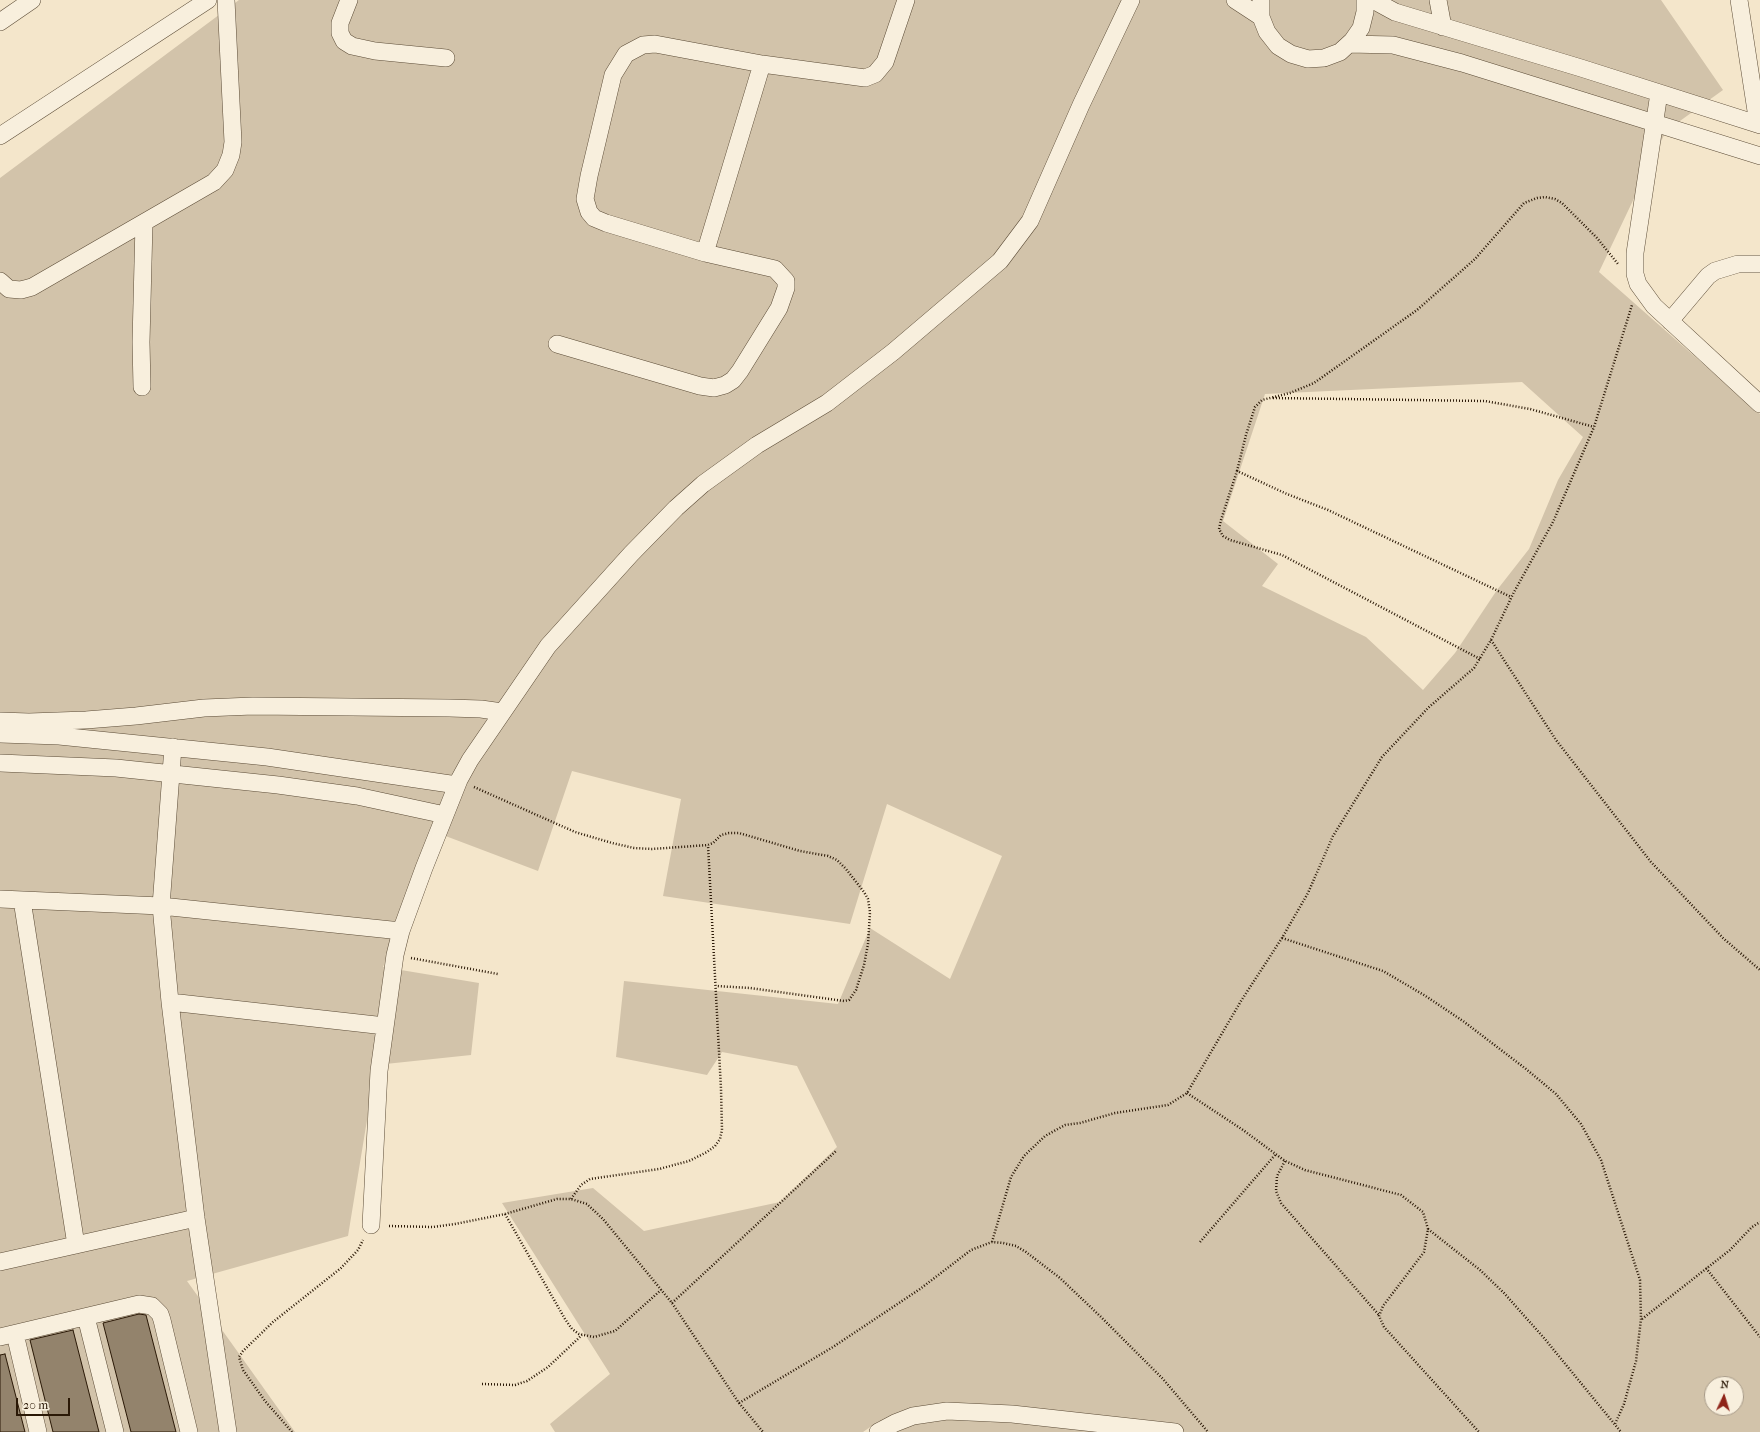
<!DOCTYPE html>
<html>
<head>
<meta charset="utf-8">
<style>
  body { margin:0 }
  #map { position:relative; width:1760px; height:1432px; overflow:hidden; background:#f4e6cb; font-family:"IM FELL French Canon",serif }
  canvas { display:block }
  .north { position:absolute; left:1704px; top:1376px; width:40px; height:40px; box-sizing:border-box; background:#f8efdd; border:1px solid #a69987; border-radius:50%; rotate:4deg; font-size:11px; font-weight:700; line-height:16px; text-align:center; color:#2a1806 }
  .north::after { content:''; display:block; margin:auto; width:14px; height:18px; background:#8f2418; clip-path:polygon(50% 0,100% 100%,50% 72%,0 100%) }
  .scale { position:absolute; left:16px; top:1398px; width:54px; height:18px; box-sizing:border-box; border:2px solid #2a1806; border-top:0; padding-left:5px; font-size:12px; line-height:14px; white-space:nowrap; color:#2a1806; -webkit-text-stroke:3px #f8efdd; paint-order:stroke }
</style>
</head>
<body>
<div id="map">
<canvas width="1760" height="1432"></canvas>
<div class="north">N</div>
<div class="scale">20 m</div>
</div>
<script>
const context = document.querySelector('canvas').getContext('2d');
context.lineJoin = 'round';
function fill(path, color) { context.fillStyle = color; context.fill(path, 'evenodd'); }
const shape = rows => new Path2D(rows.map(r => 'M' + r).join(''));
function trace(path, color, width, dash) { context.strokeStyle = color; context.lineWidth = width; context.lineCap = dash ? 'butt' : 'round'; context.setLineDash(dash || []); context.stroke(path); }
const green = shape([
  [239,0,1661,0,1723,90,1666,131,1599,272,1760,414,1760,1432,889,1432,879,1421,863,1432,555,1432,550,1424,610,1374,502,1203,593,1188,644,1231,780,1202,837,1147,797,1066,722,1052,707,1075,616,1057,624,981,838,1004,870,928,950,979,1002,856,887,804,850,924,663,896,681,799,572,771,538,871,435,832,383,967,479,983,471,1055,376,1065,348,1236,187,1281,295,1432,0,1432,0,178],
  [1522,382,1583,437,1558,480,1529,549,1497,590,1455,653,1423,690,1366,637,1262,586,1278,564,1223,521,1265,394],
  [1712,1384,1736,1384,1736,1408,1712,1408]
]);
const building = shape([
  [139,1314,146,1315,176,1432,131,1432,103,1323,139,1314],
  [73,1330,99,1432,53,1432,30,1340,73,1330],
  [5,1354,25,1432,0,1432,0,1355,5,1354]
]);
const path = shape([
  [1273,398,1485,401,1530,409,1594,427],
  [1237,471,1246,435,1255,407,1262,400,1290,393,1314,383,1417,310,1475,259,1524,203,1537,198,1545,197,1555,199,1562,203,1597,238,1618,264],
  [1491,640,1556,740,1651,862,1723,938,1760,970],
  [1480,659,1282,555,1230,540,1223,536,1219,529,1221,520,1237,471,1287,494,1328,510,1511,597],
  [474,787,575,832,612,843,634,848,652,849,708,845,713,843,721,835,729,833,739,833,800,851,828,856,837,860,846,869,864,892,868,899,870,912,868,944,864,965,856,990,849,1000,844,1001,750,988,716,986],
  [1282,938,1383,971,1424,995,1463,1021,1526,1069,1556,1094,1581,1124,1601,1160,1640,1280,1641,1319,1636,1361,1624,1404,1615,1424],
  [411,958,498,974],
  [1187,1093,1243,1130,1285,1161,1305,1170,1401,1195,1423,1212,1428,1229,1424,1252,1383,1306,1379,1316,1384,1327,1479,1432],
  [1285,1161,1277,1176,1276,1191,1281,1203,1379,1315],
  [571,1199,581,1185,590,1179,659,1169,689,1161,707,1152,715,1146,720,1139,722,1130,721,1089,708,845],
  [505,1214,565,1319,572,1329,579,1334,594,1337,615,1331,661,1290],
  [389,1226,433,1227,455,1224,505,1214,557,1199,571,1199,587,1204,603,1219,672,1303,739,1403,763,1432],
  [1428,1229,1480,1270,1504,1293,1544,1338,1621,1432],
  [992,1242,1011,1177,1024,1156,1045,1136,1065,1125,1080,1123,1115,1113,1168,1105,1187,1093,1241,1001,1282,938,1308,893,1333,836,1382,757,1428,708,1474,668,1491,640,1514,592,1553,522,1594,427,1632,305],
  [1200,1242,1275,1155],
  [1706,1268,1760,1337],
  [672,1303,836,1151],
  [1642,1319,1730,1250,1752,1227,1760,1222],
  [482,1384,515,1385,527,1381,548,1367,582,1335],
  [739,1403,833,1347,920,1289,971,1250,992,1242,1003,1243,1016,1246,1026,1252,1060,1278,1101,1317,1163,1379,1208,1432],
  [292,1432,265,1401,243,1370,239,1357,243,1351,273,1322,341,1268,358,1250,363,1240]
]);
const street = shape([
  [349,0,340,23,340,33,344,41,352,46,375,51,446,58],
  [1235,0,1261,17],
  [1261,0,1261,17,1267,32,1278,46,1291,54,1308,59,1324,58,1340,52,1352,41,1361,28,1365,12,1365,0],
  [1373,0,1395,12,1581,68,1760,125],
  [1438,0,1443,27],
  [1739,0,1758,124],
  [0,22,32,0],
  [1349,44,1393,45,1462,63,1760,156],
  [1659,93,1635,253,1635,274,1638,284,1654,306,1760,404],
  [0,136,208,0],
  [705,253,762,64],
  [0,281,9,289,21,290,32,287,214,182,225,170,231,155,233,142,226,0],
  [1670,321,1708,276,1715,271,1738,264,1760,264],
  [557,344,700,386,714,388,725,385,733,380,740,371,779,308,786,288,786,281,775,269,705,253,606,223,594,218,589,212,585,199,589,176,613,75,626,54,643,45,655,44,762,64,865,78,875,74,885,62,906,0],
  [142,387,141,342,144,223],
  [0,721,29,722,86,720,136,716,204,708,253,706,449,708,481,709,502,712],
  [0,734,59,736,267,757,457,785],
  [173,747,161,906,170,1002,196,1218,228,1432],
  [0,763,116,768,278,785,357,796,445,815],
  [0,899,161,906,401,931],
  [22,900,76,1245],
  [170,1002,385,1026],
  [371,1225,379,1071,395,955,401,931,424,868,459,780,470,760,548,646,631,554,676,508,703,484,757,445,827,403,893,352,1000,261,1030,221,1081,105,1131,0],
  [0,1262,196,1218],
  [86,1317,115,1432],
  [15,1334,38,1432],
  [0,1337,139,1304,152,1306,160,1314,162,1320,189,1432],
  [878,1432,895,1423,913,1416,947,1411,1012,1414,1175,1432]
]);
fill(green, '#d2c3aa');
fill(building, '#93836c');
trace(building, '#2a1806', 1);
trace(street, '#5c4c37', 18);
trace(path, '#2a1806', 2.5, [1, 2]);
trace(street, '#f8efdd', 17);
</script>
</body>
</html>
